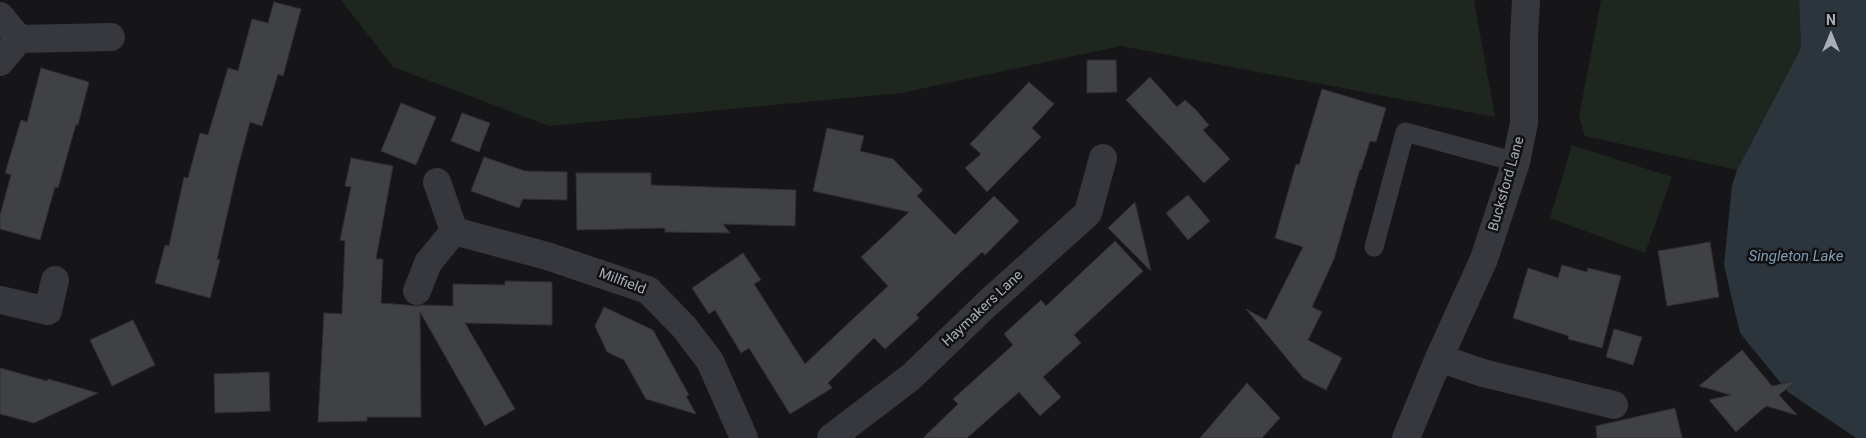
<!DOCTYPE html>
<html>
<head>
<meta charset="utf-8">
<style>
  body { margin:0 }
  #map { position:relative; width:1866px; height:438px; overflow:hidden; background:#161618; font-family:Roboto,sans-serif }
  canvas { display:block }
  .north { position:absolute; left:1806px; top:10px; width:50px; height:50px; -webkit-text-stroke:4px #111113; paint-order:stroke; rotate:0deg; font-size:14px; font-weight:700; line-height:20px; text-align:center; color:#a8adb8 }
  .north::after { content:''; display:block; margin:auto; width:18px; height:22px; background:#a8adb8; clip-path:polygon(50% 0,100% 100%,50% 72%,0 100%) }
</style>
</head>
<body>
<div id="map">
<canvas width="1866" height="438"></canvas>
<div class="north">N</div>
</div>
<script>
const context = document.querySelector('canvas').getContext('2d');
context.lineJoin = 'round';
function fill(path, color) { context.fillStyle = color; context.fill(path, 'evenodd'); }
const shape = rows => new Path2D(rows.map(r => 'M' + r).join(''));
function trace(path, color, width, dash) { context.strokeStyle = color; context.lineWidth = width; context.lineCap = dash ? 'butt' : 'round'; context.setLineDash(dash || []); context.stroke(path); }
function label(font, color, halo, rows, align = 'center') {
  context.font = font + ' Roboto,sans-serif'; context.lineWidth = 5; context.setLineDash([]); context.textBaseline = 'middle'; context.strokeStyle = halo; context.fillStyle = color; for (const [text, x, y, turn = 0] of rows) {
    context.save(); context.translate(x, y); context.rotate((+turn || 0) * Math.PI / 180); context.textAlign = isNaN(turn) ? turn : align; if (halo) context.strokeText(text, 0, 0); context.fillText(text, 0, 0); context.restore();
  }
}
const green = shape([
  [341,0,1474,0,1495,117,1121,46,901,93,549,126,393,67],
  [1601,0,1799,0,1801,48,1737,170,1585,136,1579,117],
  [1572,145,1672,177,1645,253,1550,218]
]);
const water = shape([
  [1799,0,1866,0,1866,438,1856,438,1788,392,1740,333,1724,265,1732,185,1737,170,1801,48]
]);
const building = shape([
  [274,2,301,9,283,76,278,74,262,126,250,122,238,167,217,259,220,260,210,298,155,283,165,245,169,246,184,177,188,178,200,133,208,135,228,68,238,71,252,19,268,23,274,2],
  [1087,60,1116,60,1117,92,1087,93,1087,60],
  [41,68,89,82,78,125,76,124,58,188,55,187,40,240,0,229,0,215,11,175,5,173,21,120,27,122,41,68],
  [1150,77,1177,107,1185,100,1196,110,1209,125,1203,130,1230,159,1204,183,1126,100,1150,77],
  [1029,82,1054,104,1032,128,1041,137,987,192,965,168,981,154,970,144,1029,82],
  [1322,89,1386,108,1376,142,1370,141,1361,170,1360,169,1334,259,1312,307,1322,312,1308,340,1342,358,1326,390,1303,378,1246,309,1266,320,1303,247,1275,238,1296,164,1299,165,1322,89],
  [401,103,436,117,416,165,381,151,401,103],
  [462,113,490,123,479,152,451,141,462,113],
  [827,128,864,136,860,151,893,159,923,190,917,196,955,235,994,196,1019,221,985,255,982,252,916,315,919,318,885,349,874,338,828,383,832,388,790,414,749,348,741,353,715,310,709,314,692,288,743,253,761,280,754,284,805,364,888,286,861,257,909,212,813,191,827,128],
  [484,157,525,171,567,172,567,200,523,199,519,208,471,191,484,157],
  [351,158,393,166,376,259,383,259,381,303,419,306,423,305,453,306,453,284,505,285,505,281,552,282,552,325,465,323,515,409,485,426,420,312,421,417,367,417,367,421,318,422,324,313,342,314,345,241,340,240,351,187,345,186,351,158],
  [576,173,651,173,651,185,796,190,795,226,723,224,730,233,665,232,665,228,577,230,576,173],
  [1188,195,1210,221,1188,240,1166,213,1188,195],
  [1135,202,1151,271,1108,228,1135,202],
  [1115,241,1143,271,1074,335,1081,343,1043,377,1061,397,1040,416,1019,392,967,438,923,438,958,404,953,399,1013,345,1004,334,1041,300,1046,306,1115,241],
  [1710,242,1719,297,1667,306,1658,251,1710,242],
  [1562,265,1587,272,1588,268,1621,276,1602,348,1568,339,1569,336,1513,318,1528,268,1558,278,1562,265],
  [604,307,653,330,689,395,686,396,696,414,646,399,624,360,607,352,595,326,604,307],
  [133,320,155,365,112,386,90,340,133,320],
  [1614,329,1642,337,1633,365,1606,357,1614,329],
  [1742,350,1772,386,1796,381,1779,395,1797,415,1766,406,1736,432,1709,400,1731,395,1699,386,1742,350],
  [0,368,47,381,48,379,98,393,34,423,0,414,0,368],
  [269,372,270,411,215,413,214,374,269,372],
  [1247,383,1280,418,1262,438,1200,438,1247,383],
  [1675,408,1682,438,1597,438,1596,426,1675,408]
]);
const service = shape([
  [1374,247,1405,132,1516,162]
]);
const minor = shape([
  [0,16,19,39],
  [0,62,19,39,111,37],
  [454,231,547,256,648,290,684,327,710,361,744,438],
  [417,291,428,263,454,231,437,182],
  [0,300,48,311,55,280],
  [1439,358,1483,373,1614,405],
  [831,438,911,377,988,303,1088,213,1103,158],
  [1406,438,1439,358,1484,259,1516,162,1524,123,1524,37,1526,0]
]);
const streetNames = [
  ["Bucksford Lane",1507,184,-74],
  ["Millfield",622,282,21],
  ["Haymakers Lane",983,309,-43]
];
const waterNames = [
  ["Singleton Lake",1796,257]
];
fill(green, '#1e261f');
fill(water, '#2c353c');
fill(building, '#404145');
trace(building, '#303034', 1);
trace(service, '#37383d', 19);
trace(minor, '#37383d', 28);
label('14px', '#a8adb8', '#111113', streetNames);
label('italic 15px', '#7f9bb3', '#111113', waterNames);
</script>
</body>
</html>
